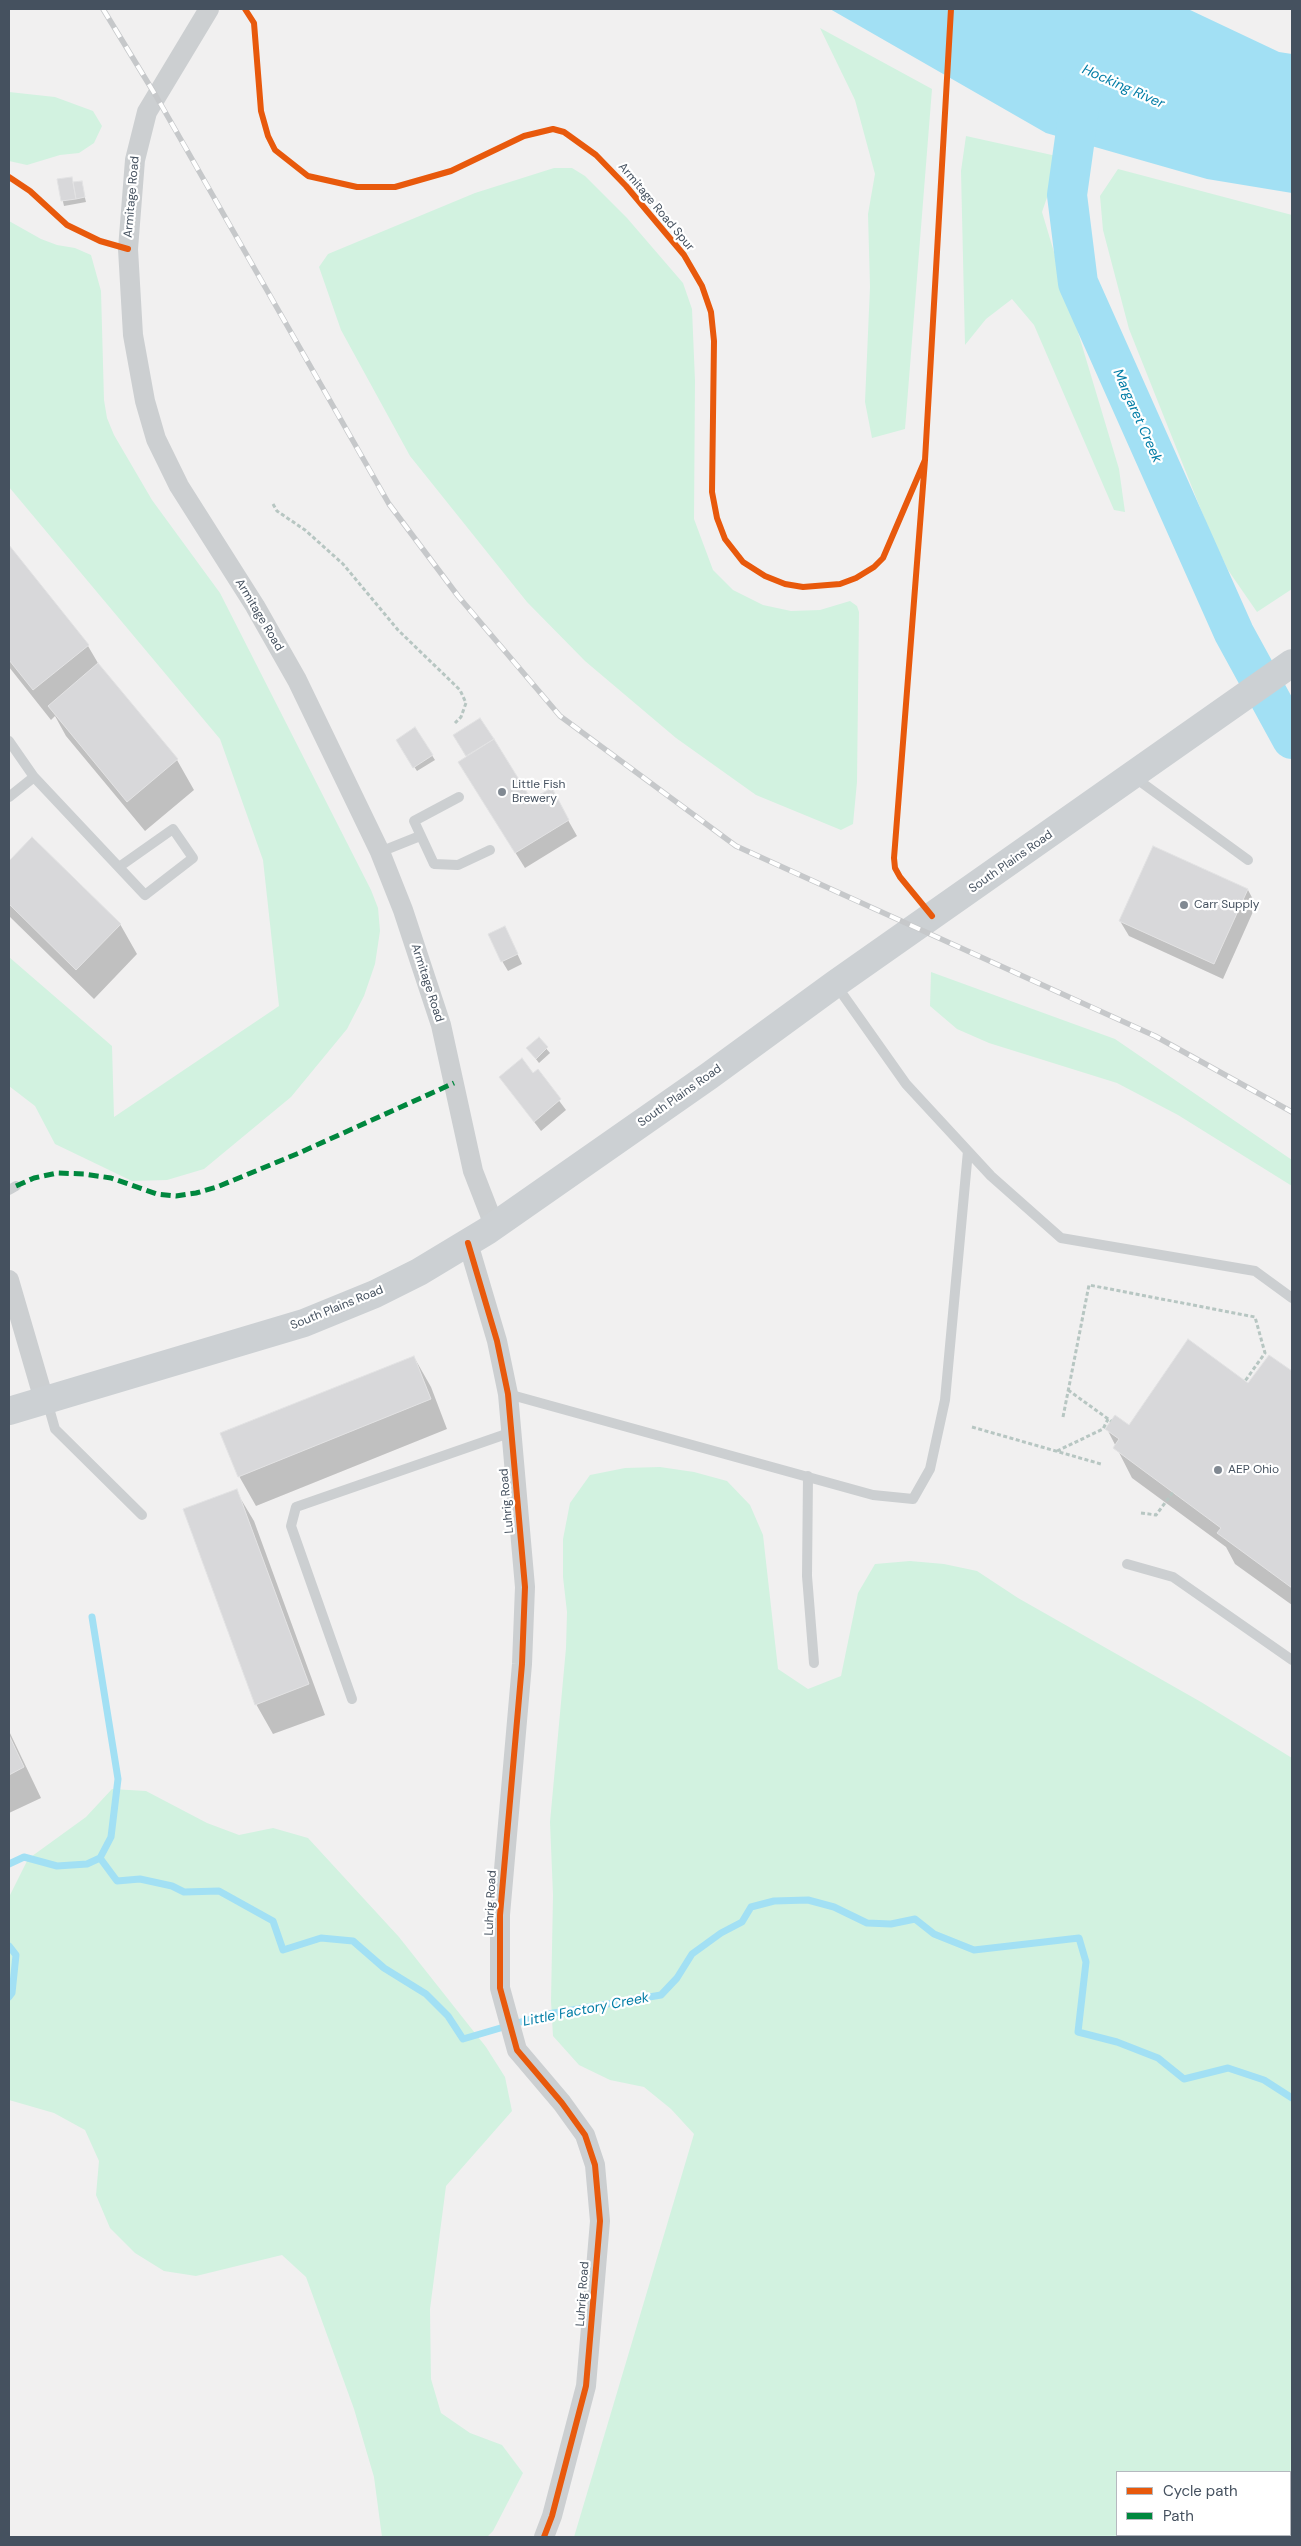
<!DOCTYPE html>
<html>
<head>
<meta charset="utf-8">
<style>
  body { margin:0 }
  #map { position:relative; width:1301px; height:2546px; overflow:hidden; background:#f1f0f0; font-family:"DM Sans",sans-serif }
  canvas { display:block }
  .frame { position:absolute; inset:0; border:10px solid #45515f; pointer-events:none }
  .legend { position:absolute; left:1116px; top:2471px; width:175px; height:65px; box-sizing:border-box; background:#fff; border:1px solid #b5b9bf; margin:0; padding:6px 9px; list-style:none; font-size:15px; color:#45515f }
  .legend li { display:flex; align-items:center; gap:10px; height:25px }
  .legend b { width:25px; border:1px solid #b5b9bf }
</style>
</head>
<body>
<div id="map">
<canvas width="1301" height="2546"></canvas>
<div class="frame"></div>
<ul class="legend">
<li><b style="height:6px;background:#e8590c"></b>Cycle path</li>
<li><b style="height:6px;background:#00873e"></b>Path</li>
</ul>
</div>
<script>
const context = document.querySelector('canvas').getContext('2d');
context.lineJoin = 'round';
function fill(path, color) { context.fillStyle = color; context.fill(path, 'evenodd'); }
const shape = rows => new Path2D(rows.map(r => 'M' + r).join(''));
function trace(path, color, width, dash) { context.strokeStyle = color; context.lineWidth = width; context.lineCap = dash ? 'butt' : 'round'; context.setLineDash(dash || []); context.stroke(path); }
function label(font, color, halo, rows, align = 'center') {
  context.font = font + ' "DM Sans",sans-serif'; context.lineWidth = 4.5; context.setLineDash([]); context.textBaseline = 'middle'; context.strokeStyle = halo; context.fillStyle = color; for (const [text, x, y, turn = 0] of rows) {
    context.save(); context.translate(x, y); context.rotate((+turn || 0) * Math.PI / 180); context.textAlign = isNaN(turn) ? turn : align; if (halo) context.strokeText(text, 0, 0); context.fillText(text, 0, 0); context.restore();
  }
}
const green = shape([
  [820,28,932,89,905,429,872,438,865,402,870,287,868,214,875,174,855,100],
  [9,92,55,97,93,111,102,126,94,143,79,153,60,155,27,165,9,161],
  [966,136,1061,157,1042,212,1119,469,1125,512,1114,510,1034,325,1012,299,986,319,965,345,961,171],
  [554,168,572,168,585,176,627,218,683,283,692,309,695,381,694,519,713,570,733,590,763,605,791,611,820,610,850,601,857,606,859,612,857,782,853,824,841,830,756,795,676,738,585,661,527,602,410,456,341,330,319,267,328,254,475,193],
  [1118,169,1292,215,1292,589,1257,612,1228,570,1211,535,1129,329,1103,230,1100,196],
  [9,221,41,239,57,245,75,248,91,255,101,291,104,400,107,418,114,435,152,500,220,593,371,890,378,908,380,931,375,964,364,996,347,1029,291,1097,204,1169,167,1180,132,1181,55,1144,35,1106,9,1086,9,957,112,1046,114,1117,279,1006,263,860,220,739,9,487],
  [931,972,1115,1039,1292,1160,1292,1186,1178,1115,1117,1083,989,1043,957,1029,930,1006],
  [660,1467,694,1472,727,1481,750,1505,763,1535,778,1669,808,1689,841,1676,858,1593,875,1564,910,1561,944,1564,977,1571,1018,1598,1201,1702,1292,1758,1292,2537,574,2537,694,2134,671,2109,644,2087,610,2080,579,2065,553,2036,551,2001,553,1895,550,1822,566,1648,567,1612,563,1577,563,1539,570,1503,590,1475,625,1468],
  [1117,2472,1290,2472,1290,2535,1117,2535],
  [112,1789,146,1791,207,1823,239,1835,273,1828,308,1838,399,1937,486,2047,505,2077,512,2111,446,2186,430,2309,431,2379,441,2413,470,2433,502,2445,523,2473,493,2531,487,2537,382,2537,374,2477,354,2409,306,2277,282,2255,196,2276,164,2271,135,2253,110,2228,96,2195,99,2161,85,2130,54,2113,9,2100,9,1897,28,1859,86,1817]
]);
const water = shape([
  [830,9,1188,9,1279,52,1292,54,1292,193,1207,179,1046,133]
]);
const shadow = shape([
  [71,178,74,184,81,182,86,202,64,206,58,180],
  [9,547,88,646,102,670,177,760,194,790,145,831,66,736,55,716,51,720,9,667],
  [480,720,531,801,551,790,577,836,525,868,468,777,467,758,454,736],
  [415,729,435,760,417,771,397,740],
  [32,839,120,924,137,954,94,999,9,916,9,863],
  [1248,890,1256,905,1223,979,1129,936,1120,921],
  [510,938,522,964,508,971,502,961],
  [538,1039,550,1053,539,1063,528,1049],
  [537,1071,566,1110,541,1131,501,1078,532,1075],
  [414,1357,431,1387,447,1429,256,1506,239,1476],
  [1269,1357,1292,1373,1292,1605,1235,1564,1226,1547,1132,1478,1107,1429,1129,1427,1248,1385],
  [236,1491,254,1521,325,1715,273,1734,256,1704],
  [9,1731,41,1798,9,1813]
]);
const stream = shape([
  [92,1617,118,1779,111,1837,100,1858],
  [9,1864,24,1857,57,1866,87,1864,100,1858,117,1881,140,1879,172,1886,184,1892,219,1891,273,1921,283,1950,321,1938,353,1941,384,1968,426,1994,448,2016,463,2039,548,2014,661,1995,677,1978,692,1954,721,1933,742,1922,751,1907,774,1901,808,1900,834,1907,867,1923,891,1924,915,1919,934,1934,974,1950,1079,1938,1086,1962,1078,2032,1117,2042,1158,2058,1184,2079,1228,2068,1264,2080,1292,2098],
  [9,1946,16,1955,12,1993,9,1997]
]);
const river = shape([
  [1082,88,1067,195,1078,283,1234,633,1292,739]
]);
const building = shape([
  [72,177,76,199,61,201,57,179,72,177],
  [82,181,85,197,76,199,73,182,82,181],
  [9,545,89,645,33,690,9,660,9,545],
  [98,663,178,759,127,802,48,706,98,663],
  [480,718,494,739,466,756,453,735,480,718],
  [415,727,433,755,413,768,396,740,415,727],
  [494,739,531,799,552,788,569,820,515,853,458,762,494,739],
  [32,837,121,924,76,970,9,904,9,861,32,837],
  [1153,846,1248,889,1214,964,1119,921,1153,846],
  [505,926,518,954,501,962,488,934,505,926],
  [539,1037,548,1047,536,1059,526,1048,539,1037],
  [522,1058,533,1073,538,1069,561,1099,534,1122,499,1077,522,1058],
  [1188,1339,1248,1383,1269,1355,1292,1371,1292,1588,1217,1533,1221,1528,1113,1448,1119,1439,1105,1429,1115,1415,1129,1425,1188,1339],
  [414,1356,431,1399,238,1477,220,1433,414,1356],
  [237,1489,309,1684,255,1705,183,1509,237,1489],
  [9,1735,24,1767,9,1775,9,1735]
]);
const path = shape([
  [273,504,277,511,305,530,343,564,398,630,460,690,466,703,461,717,455,723],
  [1068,1390,1111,1421],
  [1063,1417,1089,1285,1255,1317,1265,1353,1245,1381],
  [972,1427,1101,1464],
  [1057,1451,1103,1429,1108,1419],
  [1141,1513,1156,1515,1173,1492]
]);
const service = shape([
  [9,741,34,777,145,895,193,858,173,829,119,867],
  [1134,777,1248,860],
  [9,797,34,777],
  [459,797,414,821,434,864,458,865,490,850],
  [380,852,420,836],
  [836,985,906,1084,991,1176,1061,1238,1255,1271,1292,1298],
  [9,1190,16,1186],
  [508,1394,873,1495,913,1499,930,1469,945,1400,968,1151],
  [47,1401,55,1429,142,1515],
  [808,1476,807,1576,814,1663],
  [1127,1564,1173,1577,1292,1660],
  [352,1699,291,1526,296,1507,512,1432]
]);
const minor = shape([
  [209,9,147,112,135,160,128,249,133,335,145,401,156,439,179,486,255,606,297,680,380,852,403,910,441,1025,473,1171,494,1225],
  [468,1243,497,1341,508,1394,525,1587,522,1664,500,1915,500,1988,517,2050,562,2103,585,2135,595,2165,600,2221,586,2386,552,2516,544,2537],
  [9,1280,44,1400]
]);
const secondary = shape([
  [9,1411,304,1323,375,1294,419,1272,487,1231,709,1076,835,984,1292,663]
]);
const rail = shape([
  [103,9,156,96,389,504,458,596,560,716,736,846,1155,1036,1292,1112]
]);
const quiet = shape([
  [16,1186,34,1178,57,1173,84,1174,111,1178,157,1194,176,1196,196,1193,217,1187,299,1153,454,1083]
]);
const cycleway = shape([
  [245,9,254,23,261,111,268,136,275,150,308,176,357,187,395,187,451,171,524,136,553,129,564,132,596,155,626,186,684,255,702,286,711,312,714,341,712,492,717,518,725,539,743,562,765,576,785,584,803,587,840,584,856,578,874,567,883,558,925,460],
  [9,177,30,191,67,225,100,241,128,249],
  [932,916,900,877,895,868,894,858,925,460,951,9],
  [468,1243,497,1341,508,1394,525,1587,522,1664,500,1915,500,1988,517,2050,562,2103,585,2135,595,2165,600,2221,586,2386,552,2516,544,2537]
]);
const markers = [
  [502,792,5,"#818992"],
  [1184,905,5,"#818992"],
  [1218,1470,5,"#818992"]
];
const streetNames = [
  ["Armitage Road",132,197,-85],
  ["Armitage Road Spur",656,207,50],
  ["Armitage Road",259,615,59],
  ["South Plains Road",1011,862,-35],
  ["Armitage Road",427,983,72],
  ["South Plains Road",680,1096,-35],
  ["South Plains Road",337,1308,-22],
  ["Luhrig Road",507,1501,-95],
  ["Luhrig Road",491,1903,-87],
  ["Luhrig Road",583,2294,-86]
];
const poiNames = [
  ["Little Fish",512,785],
  ["Brewery",512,799],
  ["Carr Supply",1194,905],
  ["AEP Ohio",1228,1470]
];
const waterNames = [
  ["Hocking River",1123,87,24],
  ["Margaret Creek",1137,416,66],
  ["Little Factory Creek",586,2010,-11]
];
fill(green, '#d2f2e0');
fill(water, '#a2e0f4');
fill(shadow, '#0003');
trace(stream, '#a2e0f4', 7);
trace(river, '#a2e0f4', 40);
fill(building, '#d8d8da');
trace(building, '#e2e2e3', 1);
trace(path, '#b7c6c2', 3, [4, 2.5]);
trace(service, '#cccfd1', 10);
trace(minor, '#cccfd1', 20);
trace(secondary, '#ccd0d3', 28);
trace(rail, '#c6c8ca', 5.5);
trace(rail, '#fff', 4, [11]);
trace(quiet, '#00873e', 5, [10, 5]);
trace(cycleway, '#e8590c', 6);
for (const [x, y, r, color] of markers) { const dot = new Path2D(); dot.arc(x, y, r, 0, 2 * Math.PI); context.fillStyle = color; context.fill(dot); trace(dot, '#fff', 2); }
label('12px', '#45515f', '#fff', streetNames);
label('12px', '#45515f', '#fff', poiNames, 'left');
label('italic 14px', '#027da6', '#fff', waterNames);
</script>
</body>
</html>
